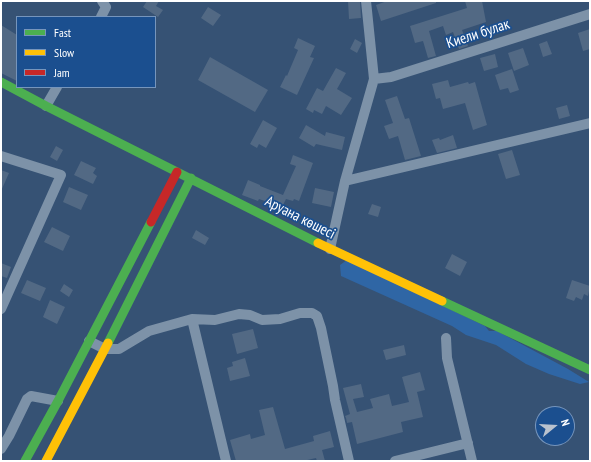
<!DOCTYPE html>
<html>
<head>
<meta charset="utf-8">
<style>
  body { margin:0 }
  #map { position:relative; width:591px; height:462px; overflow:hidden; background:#365274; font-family:"PT Sans Narrow",sans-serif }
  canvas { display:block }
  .frame { position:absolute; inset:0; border:2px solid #fff; pointer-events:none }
  .legend { position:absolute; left:16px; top:16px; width:140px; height:72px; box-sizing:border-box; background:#1b4f8f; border:1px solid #7695bc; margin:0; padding:5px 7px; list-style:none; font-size:12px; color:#fff }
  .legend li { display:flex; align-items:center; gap:8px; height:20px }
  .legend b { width:20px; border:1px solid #7695bc }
  .north { position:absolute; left:535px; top:406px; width:40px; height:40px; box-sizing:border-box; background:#1b4f8f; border:1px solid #7695bc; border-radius:50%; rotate:72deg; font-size:11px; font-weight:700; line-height:16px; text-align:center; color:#fff }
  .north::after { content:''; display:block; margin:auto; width:14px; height:18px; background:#b9c2ce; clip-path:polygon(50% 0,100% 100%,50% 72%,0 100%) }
</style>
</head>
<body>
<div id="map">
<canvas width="591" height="462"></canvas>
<div class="frame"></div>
<ul class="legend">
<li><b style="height:5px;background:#4caf50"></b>Fast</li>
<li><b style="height:5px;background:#ffc107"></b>Slow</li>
<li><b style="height:5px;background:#c62828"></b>Jam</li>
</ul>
<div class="north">N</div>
</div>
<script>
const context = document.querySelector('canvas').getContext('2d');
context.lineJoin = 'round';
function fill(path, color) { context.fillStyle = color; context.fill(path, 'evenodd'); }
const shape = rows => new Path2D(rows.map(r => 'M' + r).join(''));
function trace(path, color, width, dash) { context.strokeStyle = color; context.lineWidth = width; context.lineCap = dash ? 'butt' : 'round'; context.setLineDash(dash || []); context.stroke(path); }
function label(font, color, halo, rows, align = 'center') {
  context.font = font + ' "PT Sans Narrow",sans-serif'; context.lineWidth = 3.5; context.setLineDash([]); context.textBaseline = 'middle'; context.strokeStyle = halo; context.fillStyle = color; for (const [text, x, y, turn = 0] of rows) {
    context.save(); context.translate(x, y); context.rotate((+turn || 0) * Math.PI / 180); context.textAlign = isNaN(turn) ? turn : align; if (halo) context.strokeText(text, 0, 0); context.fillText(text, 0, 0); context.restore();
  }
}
const green = shape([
  [347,260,485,326,489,331,497,331,568,369,589,382,580,384,549,374,526,364,496,345,466,335,452,326,341,276,340,265]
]);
const building = shape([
  [147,1,159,1,156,6,163,10,158,17,143,7],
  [348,1,360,1,361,18,349,19],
  [387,1,436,1,436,3,381,21,376,5],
  [465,1,482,1,486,22,462,30,468,46,459,49,453,32,446,35,443,26,429,31,436,56,428,58,423,41,415,43,410,26,467,8],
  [208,7,221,15,213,26,201,18],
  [1,25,17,35,17,81,1,73],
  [590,29,590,49,583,51,578,33],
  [298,38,315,46,310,57,314,58,297,95,280,87,286,75,287,76,298,50,294,48],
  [355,39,362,43,357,53,350,49],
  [547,41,552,54,543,57,539,44],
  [523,48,529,65,514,71,508,53],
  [495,54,498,67,484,71,480,58],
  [210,57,268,90,255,112,198,80],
  [336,68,346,73,337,89,352,98,341,115,326,106,322,114,314,110,313,113,306,109,317,88,323,91],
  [512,69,519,90,510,93,508,88,500,90,495,75],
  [448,80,450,87,468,82,469,84,475,82,487,125,473,130,465,103,443,109,440,98,436,99,432,84],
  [397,96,405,119,409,118,421,156,405,160,398,136,389,139,384,126,393,123,385,100],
  [567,105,570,116,559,119,556,108],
  [263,120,277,128,266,148,259,144,257,148,250,144],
  [306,125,325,136,326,132,345,137,342,150,316,144,314,147,299,138],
  [453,135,457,148,437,153,432,140,439,138,440,140],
  [56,146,63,150,57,161,50,157],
  [512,150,520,175,506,179,498,154],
  [293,155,313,163,299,201,294,199,293,201,286,199,282,207,259,199,258,201,242,195,248,180,260,185,260,186,283,195,296,166,290,164],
  [81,161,96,168,93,173,97,176,93,184,74,175],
  [1,170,9,173,1,191],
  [69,187,88,195,81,210,63,202],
  [315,188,334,192,331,207,312,203],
  [372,204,381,207,378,217,368,214],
  [52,227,70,236,63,251,44,242],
  [196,230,209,238,205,245,192,238],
  [452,254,467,262,460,276,445,268],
  [1,263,11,267,7,278,1,276],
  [27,280,46,288,40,301,21,293],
  [572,280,590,286,588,296,584,294,582,300,576,297,574,301,566,298],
  [64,284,73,290,69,297,60,291],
  [50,300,65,307,57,324,43,317],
  [253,329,258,348,237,354,232,334],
  [404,345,406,355,386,360,383,350],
  [245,358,250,376,230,381,227,368,233,366,232,362],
  [420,372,425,390,417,392,423,417,401,422,403,432,357,444,352,422,347,423,346,418,345,416,350,414,343,388,361,384,364,397,353,399,357,412,373,408,370,399,389,394,392,406,409,402,402,377],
  [273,407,285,449,314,441,313,436,330,431,334,447,322,450,325,461,317,461,316,458,303,461,236,461,230,440,250,434,251,439,265,435,259,410]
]);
const street = shape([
  [101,17,106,7,102,1],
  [374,79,391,77,590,14],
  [46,106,57,87],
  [1,156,61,175,1,309],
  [345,181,590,123],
  [330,249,345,181,374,79,366,1],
  [192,319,226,461],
  [446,338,447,358,472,461],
  [89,341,105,349,119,349,149,331,192,319,215,320,239,314,250,315,262,320,280,319,300,313,312,313,317,316,321,328,333,386,335,400,349,461],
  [1,449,9,436,27,399,31,396,58,401],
  [395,461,468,443]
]);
const fast = shape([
  [1,82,46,106,318,243],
  [442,301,590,370],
  [108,343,191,178],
  [25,461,58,401,151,222]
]);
const slow = shape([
  [318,243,442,301],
  [46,461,108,343]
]);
const jam = shape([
  [151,222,177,172]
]);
const streetNames = [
  ["Киели булак",478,34,-18],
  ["Аруана көшесі",300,218,27]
];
fill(green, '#2f66a5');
fill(building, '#526984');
trace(street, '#7d92a8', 10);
trace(fast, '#4caf50', 9);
trace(slow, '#ffc107', 9);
trace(jam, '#c62828', 9);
label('15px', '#fff', '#1b4f8f', streetNames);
</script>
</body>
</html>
